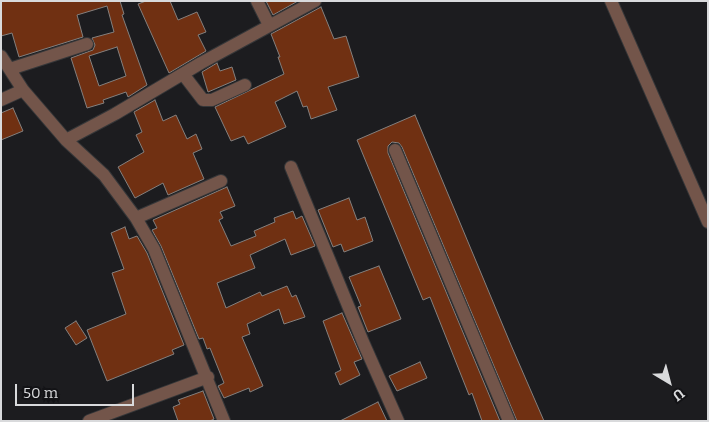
<!DOCTYPE html>
<html>
<head>
<meta charset="utf-8">
<style>
  body { margin:0 }
  #map { position:relative; width:709px; height:422px; overflow:hidden; background:#1c1c1f; font-family:Bitter,serif }
  canvas { display:block }
  .frame { position:absolute; inset:0; border:2px solid #d9dadc; pointer-events:none }
  .north { position:absolute; left:644px; top:357px; width:50px; height:50px; -webkit-text-stroke:4px #131316; paint-order:stroke; rotate:143deg; font-size:14px; font-weight:700; line-height:20px; text-align:center; color:#d9dadc }
  .north::after { content:''; display:block; margin:auto; width:18px; height:22px; background:#d9dadc; clip-path:polygon(50% 0,100% 100%,50% 72%,0 100%) }
  .scale { position:absolute; left:15px; top:384px; width:119px; height:22px; box-sizing:border-box; border:2px solid #d9dadc; border-top:0; padding-left:6px; font-size:15px; line-height:18px; white-space:nowrap; color:#d9dadc; -webkit-text-stroke:4px #131316; paint-order:stroke }
</style>
</head>
<body>
<div id="map">
<canvas width="709" height="422"></canvas>
<div class="frame"></div>
<div class="north">U</div>
<div class="scale">50 m</div>
</div>
<script>
const context = document.querySelector('canvas').getContext('2d');
context.lineJoin = 'round';
function fill(path, color) { context.fillStyle = color; context.fill(path, 'evenodd'); }
const shape = rows => new Path2D(rows.map(r => 'M' + r).join(''));
function trace(path, color, width, dash) { context.strokeStyle = color; context.lineWidth = width; context.lineCap = dash ? 'butt' : 'round'; context.setLineDash(dash || []); context.stroke(path); }
const building = shape([
  [1,1,120,1,124,14,122,15,147,85,128,97,126,92,103,100,104,103,87,108,71,58,93,50,95,45,92,38,114,32,107,6,77,15,83,37,19,57,12,33,1,36,1,1],
  [117,47,126,76,99,86,89,56,117,47],
  [146,1,170,1,178,20,197,12,206,32,198,35,206,51,169,73,138,4,146,1],
  [266,1,298,1,273,15,266,1],
  [321,7,334,39,346,36,359,77,328,87,337,110,311,119,307,106,303,107,297,91,275,102,286,127,248,144,244,136,231,141,215,107,284,74,278,57,280,57,271,34,321,7],
  [217,63,220,71,232,67,236,80,208,92,202,72,217,63],
  [155,100,163,121,176,115,187,139,196,134,202,149,193,153,204,179,168,195,163,183,135,198,118,167,144,152,136,135,142,132,134,112,155,100],
  [13,108,23,131,1,140,1,113,13,108],
  [415,115,511,345,544,421,517,421,402,147,399,143,392,142,388,146,388,153,500,421,482,421,472,393,469,395,430,297,423,300,357,140,415,115],
  [227,187,235,206,220,212,223,218,219,220,231,246,256,236,254,231,275,222,274,218,293,211,296,219,302,216,315,246,291,255,285,239,250,255,255,268,217,283,226,308,260,292,262,296,287,286,292,297,296,295,305,317,284,324,279,309,247,324,250,334,242,337,263,386,250,392,249,388,224,398,218,386,224,383,210,348,207,349,203,338,199,339,161,246,152,230,157,228,153,220,227,187],
  [349,198,357,220,365,217,373,241,344,252,341,244,333,247,318,210,349,198],
  [125,227,129,239,137,236,147,253,184,345,172,350,174,354,107,381,87,330,126,314,112,273,124,269,111,233,125,227],
  [379,266,401,319,368,332,358,307,361,306,349,277,379,266],
  [342,313,362,359,354,362,360,375,340,385,335,373,341,370,323,321,342,313],
  [76,321,87,338,76,345,65,328,76,321],
  [420,362,427,378,397,391,389,376,420,362],
  [203,391,214,419,210,421,178,421,173,407,180,404,178,400,203,391],
  [378,402,387,421,340,421,378,402]
]);
const street = shape([
  [257,1,269,25],
  [611,1,708,222],
  [1,56,23,90,66,140,104,175,136,218,154,249,224,421],
  [10,69,87,44],
  [183,74,203,100,212,100,245,85],
  [1,100,23,90],
  [66,140,115,114,201,63,315,1],
  [395,150,509,421],
  [291,167,363,342,398,421],
  [136,218,221,181],
  [89,421,208,377]
]);
fill(building, '#703012');
trace(building, '#84807e', 1);
trace(street, '#363739', 14);
trace(street, '#73554a', 12);
</script>
</body>
</html>
